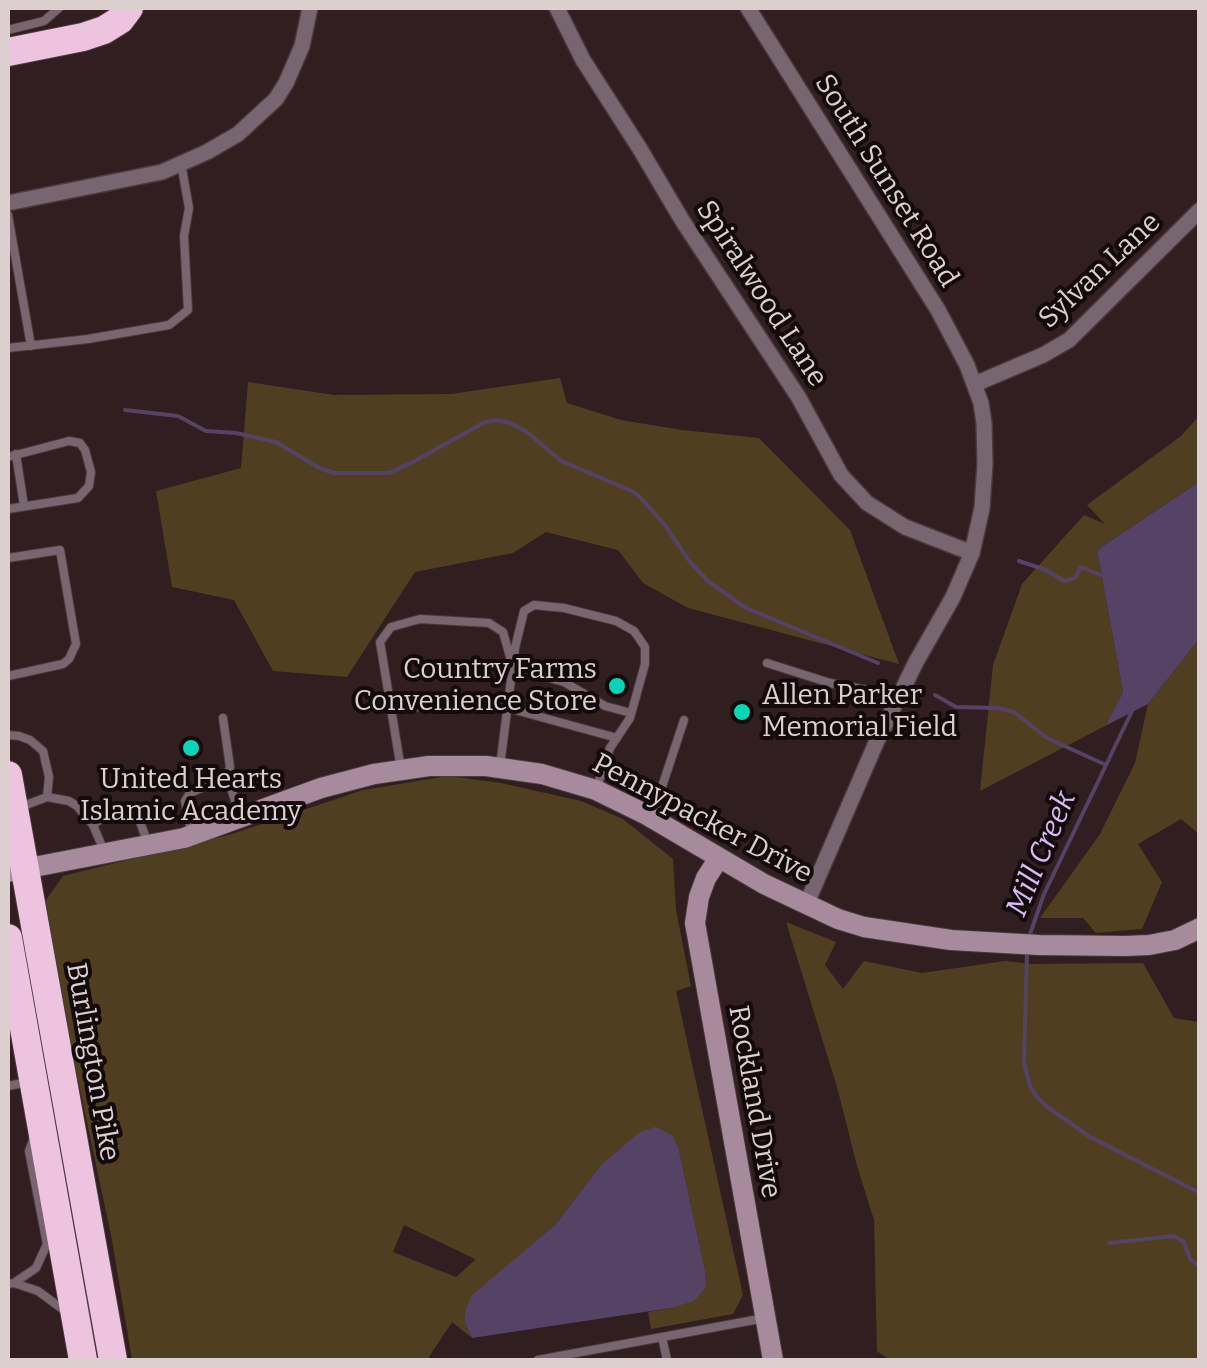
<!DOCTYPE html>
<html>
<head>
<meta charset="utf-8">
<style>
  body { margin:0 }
  #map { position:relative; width:1207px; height:1368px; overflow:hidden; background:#301e20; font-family:Bitter,serif }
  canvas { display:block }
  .frame { position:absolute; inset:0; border:10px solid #dbcfd0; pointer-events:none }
</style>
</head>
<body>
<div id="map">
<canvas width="1207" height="1368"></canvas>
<div class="frame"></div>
</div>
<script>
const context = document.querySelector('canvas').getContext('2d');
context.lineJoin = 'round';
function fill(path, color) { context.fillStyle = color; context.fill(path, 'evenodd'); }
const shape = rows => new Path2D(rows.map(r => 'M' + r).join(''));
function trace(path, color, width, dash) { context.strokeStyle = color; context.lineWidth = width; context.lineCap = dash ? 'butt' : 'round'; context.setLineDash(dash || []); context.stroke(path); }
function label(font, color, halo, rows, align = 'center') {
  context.font = font + ' Bitter,serif'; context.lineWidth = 8; context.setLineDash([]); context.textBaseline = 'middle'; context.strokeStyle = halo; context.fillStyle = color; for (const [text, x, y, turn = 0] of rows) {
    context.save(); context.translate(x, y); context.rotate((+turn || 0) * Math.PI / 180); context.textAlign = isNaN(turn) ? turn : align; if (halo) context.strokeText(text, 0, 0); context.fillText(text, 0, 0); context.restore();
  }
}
const green = shape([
  [560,378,567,403,621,420,682,430,759,438,850,530,899,664,688,608,643,583,618,550,546,532,513,553,415,572,347,677,273,671,234,600,172,587,156,491,241,468,248,382,334,395,451,394],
  [1199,416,1199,482,1097,550,1123,692,1105,726,980,791,993,665,1022,584,1084,515,1105,524,1087,505,1181,436],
  [1199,639,1199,834,1181,819,1138,844,1162,882,1142,929,1096,933,1083,918,1040,918,1100,834,1135,763,1148,704],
  [448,776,501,783,581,801,623,819,673,859,676,910,691,986,676,991,743,1295,733,1314,651,1329,648,1312,671,1308,706,1287,705,1270,679,1150,601,1165,555,1225,473,1295,464,1321,472,1338,452,1322,429,1357,432,1360,132,1360,112,1240,50,948,46,900,63,876,232,834,363,790],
  [404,1225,475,1259,475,1260,456,1277,393,1252],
  [786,922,836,942,825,965,843,989,864,961,922,973,1005,961,1032,964,1143,963,1174,1018,1199,1022,1199,1360,890,1360,877,1351,874,1220,857,1166,837,1087]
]);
const water = shape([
  [1199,482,1199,639,1148,704,1105,726,1123,692,1097,550],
  [655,1127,672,1135,679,1150,705,1270,706,1287,694,1301,671,1308,472,1338,464,1321,466,1309,472,1295,555,1225,601,1165,640,1132]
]);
const stream = shape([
  [125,410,178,416,206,431,236,433,276,442,319,468,334,473,389,473,413,462,483,423,496,420,511,423,527,432,561,461,632,491,640,497,665,525,690,562,708,581,746,608,878,663],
  [1019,561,1046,570,1064,581,1075,578,1081,567,1103,576],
  [935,695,956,707,998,708,1014,712,1047,738,1106,765],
  [1029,937,1044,894,1133,709],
  [1027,952,1024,1063,1030,1086,1037,1097,1049,1108,1090,1137,1200,1193],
  [1109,1243,1174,1236,1184,1242,1190,1259,1200,1267]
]);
const lane = shape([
  [8,30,44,21,59,8],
  [8,215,31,346],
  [8,348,88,339,169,325,188,310,184,236,189,208,181,163],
  [16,454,24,506],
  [8,457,69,441,80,443,85,450,91,472,89,486,78,498,8,509],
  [8,558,60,550,76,644,69,659,63,664,8,676],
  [767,663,830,683,899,696],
  [513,668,564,682,605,706,631,713],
  [413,707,508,708,617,738],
  [8,735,19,736,30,740,43,751,49,777,47,797],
  [500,766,515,648,524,611,534,605,564,608,616,621,634,631,645,647,645,664,630,718,610,748,596,790],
  [401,769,380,642,391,627,420,619,489,623,503,632,512,664],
  [227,777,240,815],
  [18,808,47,797,69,801,77,806,93,825,104,851],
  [653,814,684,720],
  [93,825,112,811,124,811,139,819,147,841],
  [191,831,185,801,190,793,227,777,230,767,223,718],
  [8,1086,28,1082],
  [14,1283,36,1268,47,1244,29,1151,34,1138],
  [8,1284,14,1283,38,1291,65,1311],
  [662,1337,667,1360],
  [538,1360,765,1318]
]);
const street = shape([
  [557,8,583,60,640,149,682,220,799,398,841,475,867,503,905,527,972,553],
  [748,8,938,310,967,365,981,403,984,423,985,464,982,508,972,553,953,597,916,662,876,743,806,905],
  [8,203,162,172,207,152,238,134,276,99,286,83,302,46,310,8],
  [975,384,1043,355,1069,340,1200,210]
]);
const secondary = shape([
  [719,858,706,878,699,897,695,923,773,1360],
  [8,872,184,838,321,788,374,774,429,766,486,766,542,774,596,790,645,814,764,884,838,919,864,927,951,940,1039,945,1125,946,1149,945,1175,940,1200,928]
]);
const highway = shape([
  [8,52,83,37,104,30,120,20,129,8],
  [8,775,113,1360],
  [8,938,83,1360]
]);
const markers = [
  [617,686,10,"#08d5b5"],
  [742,712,10,"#08d5b5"],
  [191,748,10,"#08d5b5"]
];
const streetNames = [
  ["South Sunset Road",886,181,58],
  ["Sylvan Lane",1100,271,-43],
  ["Spiralwood Lane",761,294,57],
  ["Pennypacker Drive",702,819,28],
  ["Burlington Pike",92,1062,80],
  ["Rockland Drive",754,1102,80]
];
const poiNames = [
  ["Country Farms",597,670],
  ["Convenience Store",597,702],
  ["Allen Parker",762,696,"left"],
  ["Memorial Field",762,728,"left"],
  ["United Hearts",191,780,"center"],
  ["Islamic Academy",191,812,"center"]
];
const waterNames = [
  ["Mill Creek",1042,854,-67]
];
fill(green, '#503e20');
fill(water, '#554365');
trace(stream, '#554365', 4);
trace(lane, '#4b3a3c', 10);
trace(street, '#4b3a3c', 18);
trace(secondary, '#4b3a3c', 22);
trace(highway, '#4b3a3c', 30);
trace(lane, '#776670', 8);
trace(street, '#776670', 15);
trace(secondary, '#a78b9c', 20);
trace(highway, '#eec3dd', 28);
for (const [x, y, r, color] of markers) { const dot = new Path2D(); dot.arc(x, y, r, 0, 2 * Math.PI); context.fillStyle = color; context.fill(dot); trace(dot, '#120a0b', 4); }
label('28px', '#dbcfd0', '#120a0b', streetNames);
label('28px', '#dbcfd0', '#120a0b', poiNames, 'right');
label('italic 30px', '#d8b8f5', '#120a0b', waterNames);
</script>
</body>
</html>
